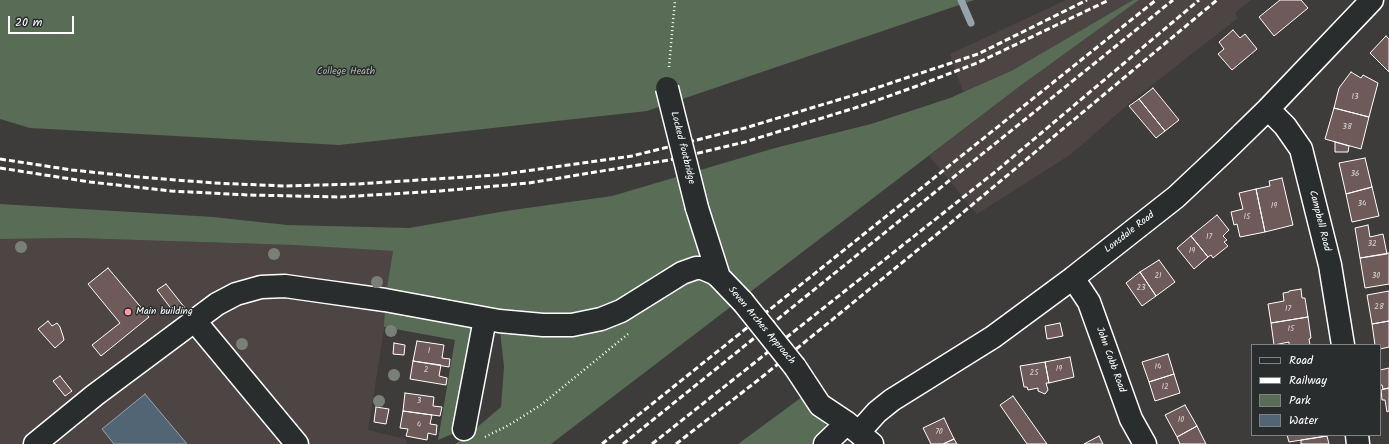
<!DOCTYPE html>
<html>
<head>
<meta charset="utf-8">
<style>
  body { margin:0 }
  #map { position:relative; width:1389px; height:444px; overflow:hidden; background:#3e3b3b; font-family:Kalam,sans-serif }
  canvas { display:block }
  .legend { position:absolute; left:1251px; top:344px; width:130px; height:92px; box-sizing:border-box; background:#2a2d2e; border:1px solid #7f8182; margin:0; padding:5px 7px; list-style:none; font-size:12px; color:#fff }
  .legend li { display:flex; align-items:center; gap:8px; height:20px }
  .legend b { width:20px; border:1px solid #7f8182 }
  .scale { position:absolute; left:8px; top:16px; width:66px; height:18px; box-sizing:border-box; border:2px solid #fff; border-top:0; padding-left:5px; font-size:12px; line-height:14px; white-space:nowrap; color:#fff; -webkit-text-stroke:3px #2a2d2e; paint-order:stroke }
</style>
</head>
<body>
<div id="map">
<canvas width="1389" height="444"></canvas>
<ul class="legend">
<li><b style="height:5px;background:#2a2d2e"></b>Road</li>
<li><b style="height:5px;background:#fff"></b>Railway</li>
<li><b style="height:11px;background:#586c56"></b>Park</li>
<li><b style="height:11px;background:#516574"></b>Water</li>
</ul>
<div class="scale">20 m</div>
</div>
<script>
const context = document.querySelector('canvas').getContext('2d');
context.lineJoin = 'round';
function fill(path, color) { context.fillStyle = color; context.fill(path, 'evenodd'); }
const shape = rows => new Path2D(rows.map(r => 'M' + r).join(''));
function trace(path, color, width, dash) { context.strokeStyle = color; context.lineWidth = width; context.lineCap = dash ? 'butt' : 'round'; context.setLineDash(dash || []); context.stroke(path); }
function label(font, color, halo, rows, align = 'center') {
  context.font = font + ' Kalam,sans-serif'; context.lineWidth = 3; context.setLineDash([]); context.textBaseline = 'middle'; context.strokeStyle = halo; context.fillStyle = color; for (const [text, x, y, turn = 0] of rows) {
    context.save(); context.translate(x, y); context.rotate((+turn || 0) * Math.PI / 180); context.textAlign = isNaN(turn) ? turn : align; if (halo) context.strokeText(text, 0, 0); context.fillText(text, 0, 0); context.restore();
  }
}
const built = shape([
  [1066,0,1133,0,1013,70,963,92,950,54],
  [1139,0,1251,0,1235,13,1238,18,1138,96,1070,155,977,214,929,156,1020,86],
  [76,238,293,245,393,251,385,300,384,330,368,430,406,439,407,444,0,444,0,239]
]);
const green = shape([
  [0,0,974,0,647,111,339,145,30,128,0,119],
  [1133,0,1139,0,1020,86,551,444,455,444,462,440,501,407,504,367,499,321,485,319,464,429,438,440,455,340,384,327,385,300,393,251,293,245,76,238,0,239,0,204,213,217,287,225,409,228,506,211,612,196,775,148,871,124,950,98,1013,70],
  [802,397,842,444,738,444]
]);
const water = shape([
  [145,394,187,444,114,444,102,429,145,394]
]);
const stream = shape([
  [961,0,971,23]
]);
const building = shape([
  [1280,0,1301,0,1308,8,1274,36,1259,17,1280,0],
  [1233,30,1240,38,1245,34,1257,49,1232,70,1218,54,1224,49,1219,42,1233,30],
  [1386,36,1389,39,1389,72,1370,53,1386,36],
  [1351,72,1361,78,1363,75,1378,83,1369,117,1334,108,1339,88,1351,72],
  [1153,88,1179,120,1165,131,1139,99,1153,88],
  [1139,99,1165,131,1156,138,1129,106,1139,99],
  [1334,108,1369,117,1361,149,1325,139,1334,108],
  [1335,142,1349,146,1348,152,1335,152,1335,142],
  [1365,158,1372,187,1346,194,1339,163,1365,158],
  [1282,178,1293,225,1265,232,1256,189,1270,186,1269,181,1282,178],
  [1372,187,1379,216,1352,222,1346,194,1372,187],
  [1256,189,1265,232,1240,237,1237,224,1234,225,1231,212,1243,209,1239,193,1256,189],
  [1217,215,1229,230,1223,236,1227,240,1224,242,1228,246,1213,258,1211,255,1208,257,1191,236,1217,215],
  [1368,225,1370,237,1383,234,1387,254,1360,258,1355,228,1368,225],
  [1191,236,1208,257,1194,269,1177,248,1191,236],
  [1389,253,1389,284,1365,288,1360,258,1389,253],
  [1159,260,1175,282,1156,296,1140,272,1159,260],
  [108,268,149,317,101,356,92,345,120,323,88,284,108,268],
  [1140,272,1156,296,1142,306,1126,283,1140,272],
  [166,284,185,308,176,315,157,290,166,284],
  [1301,289,1302,298,1305,298,1308,317,1271,323,1268,304,1284,301,1283,293,1289,292,1289,291,1301,289],
  [1389,291,1389,321,1372,324,1367,295,1389,291],
  [1308,317,1311,338,1309,339,1310,345,1289,345,1289,342,1274,345,1271,323,1308,317],
  [48,321,52,326,57,323,60,327,63,336,64,340,55,348,38,329,48,321],
  [1389,321,1389,347,1380,349,1380,345,1375,345,1372,324,1389,321],
  [1060,323,1063,336,1047,339,1045,326,1060,323],
  [417,341,444,345,442,358,450,359,449,367,413,361,417,341],
  [394,343,405,345,404,355,393,354,394,343],
  [1168,354,1174,374,1149,382,1142,362,1168,354],
  [1070,357,1074,377,1049,383,1045,362,1070,357],
  [413,361,441,365,439,376,447,378,446,385,410,379,413,361],
  [1045,362,1049,383,1046,383,1048,390,1045,394,1038,391,1038,388,1028,390,1027,387,1024,387,1020,366,1045,362],
  [1389,368,1389,388,1383,389,1382,385,1380,385,1380,370,1389,368],
  [1174,374,1180,393,1155,401,1149,382,1174,374],
  [60,376,72,391,65,396,53,381,60,376],
  [1389,388,1389,411,1387,412,1385,400,1382,400,1381,390,1389,388],
  [405,393,434,397,433,406,442,407,440,416,403,411,405,393],
  [1013,396,1047,444,1027,444,1000,405,1013,396],
  [1185,405,1197,426,1177,437,1165,415,1185,405],
  [376,407,389,409,386,424,374,422,376,407],
  [403,411,432,415,430,424,437,425,436,435,428,433,427,440,406,436,408,429,400,428,403,411],
  [944,418,954,439,943,444,931,444,923,428,944,418],
  [1197,426,1206,444,1180,444,1177,437,1197,426],
  [1287,435,1327,435,1327,436,1289,442,1287,435],
  [1099,436,1103,444,1084,444,1099,436],
  [1327,436,1329,444,1301,444,1301,440,1327,436],
  [954,439,957,444,943,444,954,439]
]);
const path = shape([
  [669,67,675,0],
  [485,437,509,425,541,405,628,334]
]);
const minor = shape([
  [1268,109,1285,126,1301,149,1330,265,1343,345],
  [697,208,719,277],
  [1073,278,1089,302,1131,419,1145,444],
  [194,320,297,444],
  [795,367,820,405,847,423,872,444],
  [464,429,485,319],
  [859,432,877,412,892,400,993,337,1073,278,1176,197,1226,150,1268,109,1372,0],
  [1357,435,1358,444],
  [35,444,95,395,217,304,236,294,261,287,285,286,306,289,385,300,499,321,543,325,572,325,601,319,621,311,682,273,696,268,702,268,714,273,719,277,743,302],
  [825,444,847,423]
]);
const rail = shape([
  [0,159,72,170,139,177,214,183,285,186,357,184,497,175,632,156,745,128,861,93,978,54,1087,0],
  [0,168,90,182,171,191,249,195,340,197,440,191,529,183,669,160,745,142,861,106,917,86,977,63,1109,0],
  [602,444,1156,0],
  [623,444,1173,0],
  [652,444,995,172,1199,0],
  [676,444,762,377,942,230,1217,0]
]);
const minorBridge = shape([
  [667,88,697,208],
  [743,302,795,367]
]);
const trees = [
  [21,247],
  [274,254],
  [377,282],
  [391,331],
  [242,344],
  [394,375],
  [379,401]
];
const markers = [
  [128,312,4,"#ff9aa2"]
];
const numberNames = [
  ["13",1355,98],
  ["38",1347,128],
  ["36",1355,175],
  ["34",1362,205],
  ["19",1274,207],
  ["15",1247,218],
  ["17",1209,238],
  ["32",1372,245],
  ["19",1192,252],
  ["21",1158,277],
  ["30",1376,277],
  ["23",1141,289],
  ["28",1379,308],
  ["17",1288,310],
  ["15",1291,330],
  ["1",429,352],
  ["14",1158,368],
  ["19",1059,370],
  ["2",426,371],
  ["25",1034,374],
  ["12",1165,388],
  ["3",419,402],
  ["10",1181,421],
  ["4",419,426],
  ["70",939,433]
];
const parkNames = [
  ["College Heath",346,72]
];
const streetNames = [
  ["Locked footbridge",682,148,76],
  ["Campbell Road",1319,221,76],
  ["Lonsdale Road",1130,233,-38],
  ["Seven Arches Approach",761,326,50],
  ["John Cobb Road",1110,360,70]
];
const poiNames = [
  ["Main building",136,312]
];
fill(built, '#4c4544');
fill(green, '#586c56');
fill(water, '#516574');
trace(water, '#97a3ac', 1);
trace(stream, '#97a3ac', 7);
fill(building, '#6e5b59');
trace(building, '#fff', 1);
trace(minor, '#fff', 25);
trace(path, '#fff', 2.5, [1, 3]);
trace(minor, '#2a2d2e', 22);
trace(rail, '#fff', 3, [6, 3]);
trace(minorBridge, '#fff', 25, []);
trace(minorBridge, '#2a2d2e', 22);
context.fillStyle = '#7a7f78';
for (const [x, y] of trees) { context.beginPath(); context.arc(x, y, 6, 0, 2 * Math.PI); context.fill(); }
for (const [x, y, r, color] of markers) { const dot = new Path2D(); dot.arc(x, y, r, 0, 2 * Math.PI); context.fillStyle = color; context.fill(dot); trace(dot, '#2a2d2e', 1.5); }
label('8px', '#dbd6d6', null, numberNames);
label('10px', '#acb6aa', '#2a2d2e', parkNames);
label('10px', '#fff', '#2a2d2e', streetNames);
label('10px', '#fff', '#2a2d2e', poiNames, 'left');
</script>
</body>
</html>
